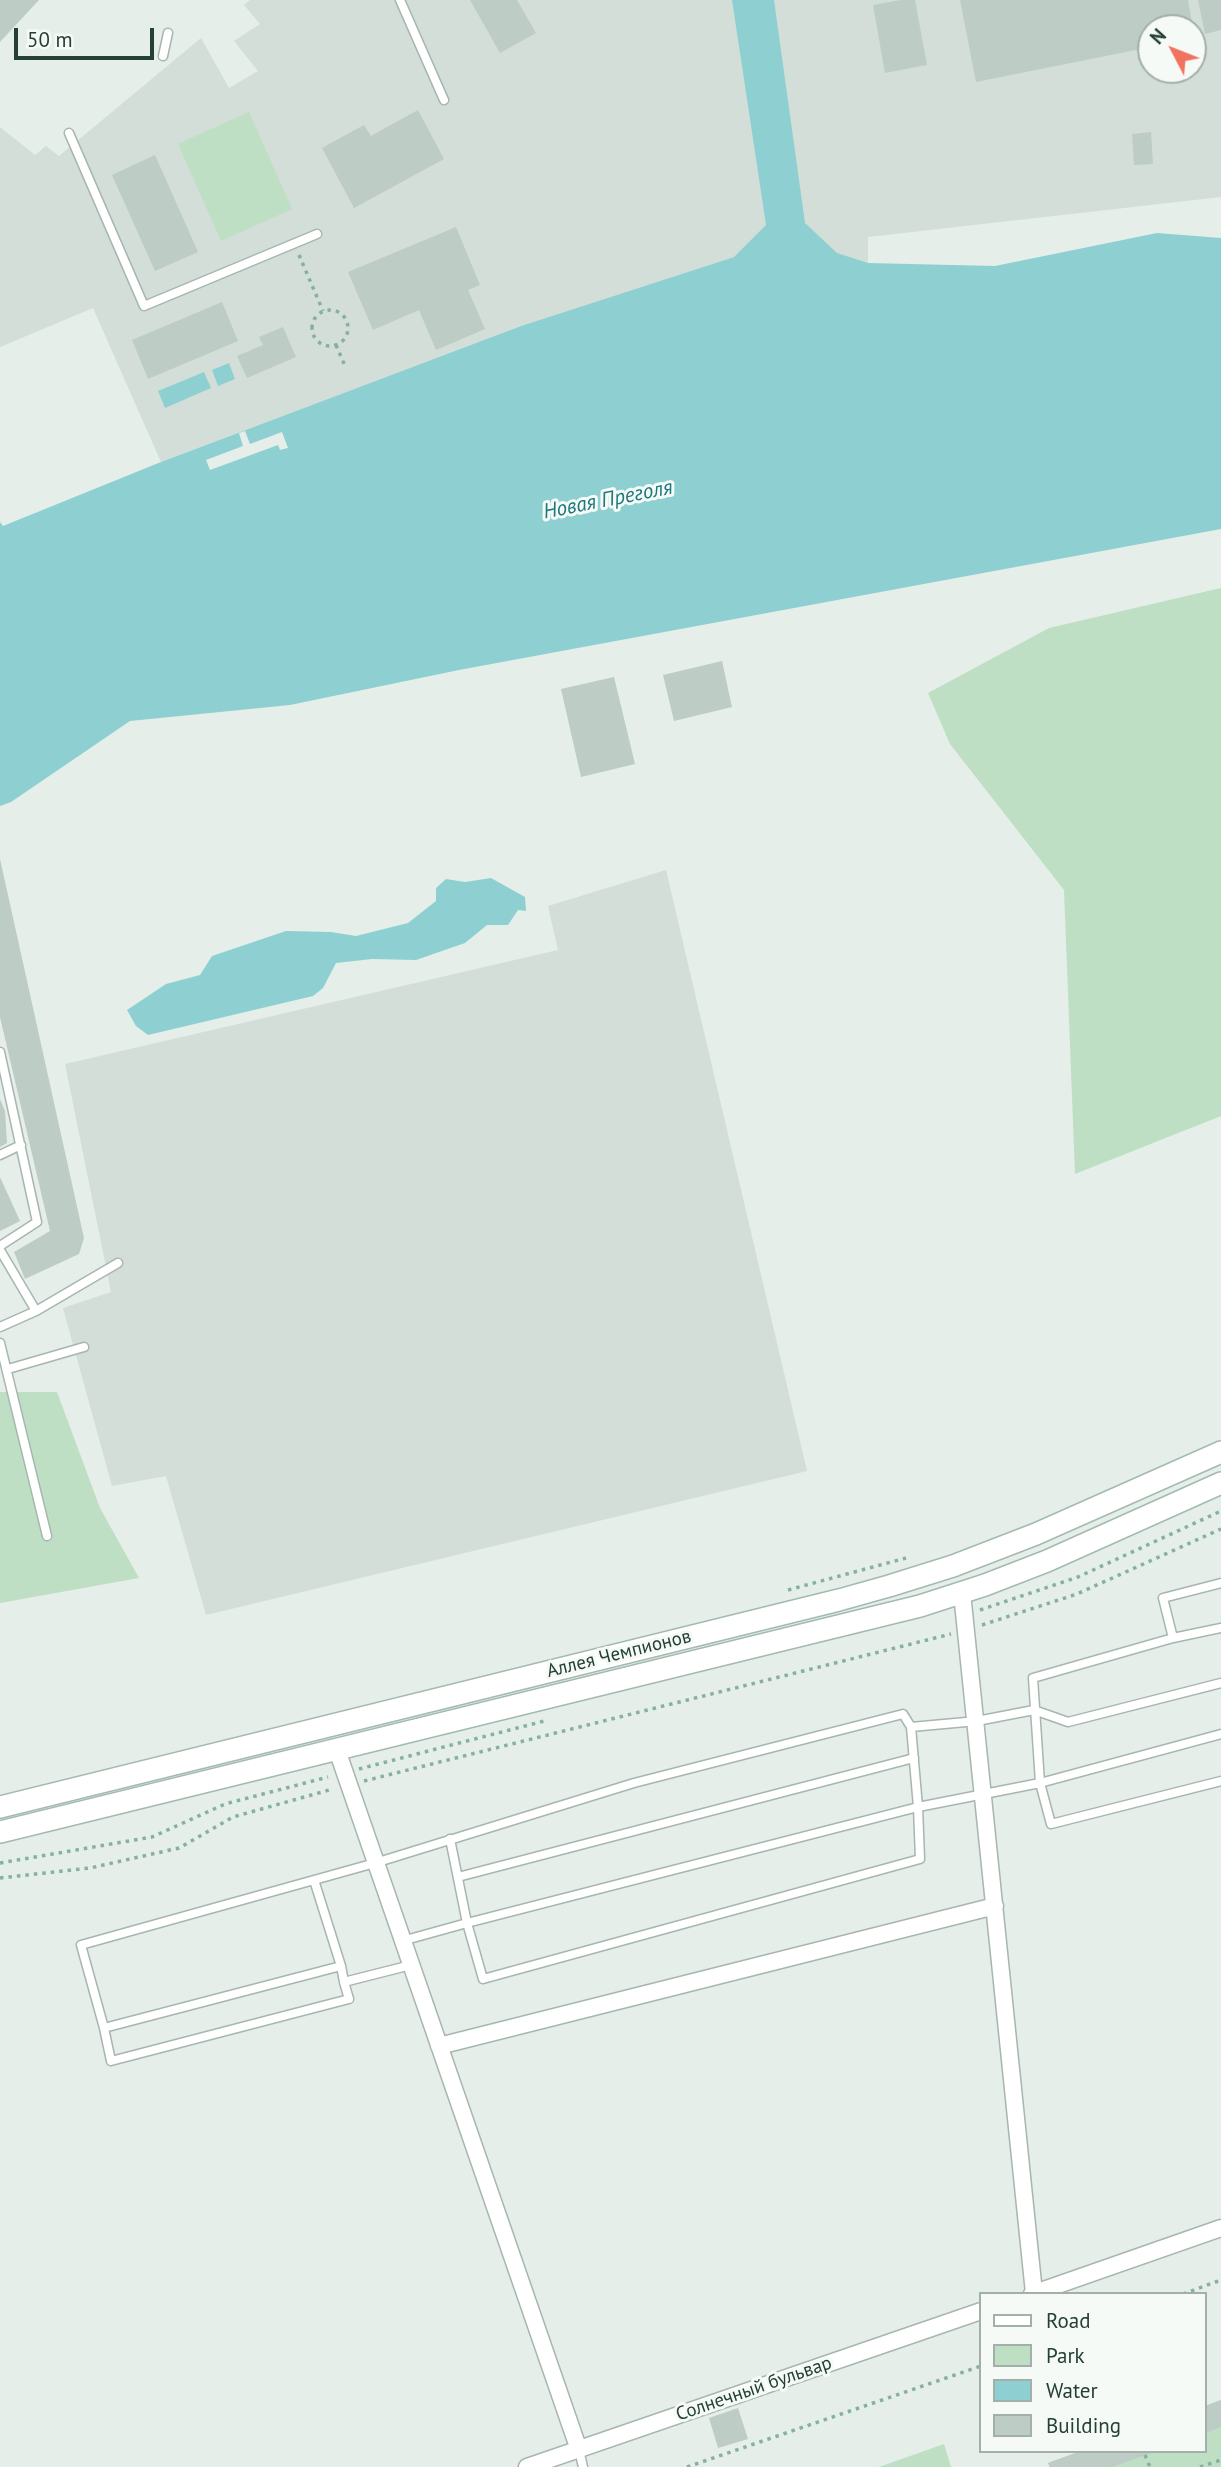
<!DOCTYPE html>
<html>
<head>
<meta charset="utf-8">
<style>
  body { margin:0 }
  #map { position:relative; width:1221px; height:2467px; overflow:hidden; background:#e5eee9; font-family:"PT Sans",sans-serif }
  canvas { display:block }
  .legend { position:absolute; left:979px; top:2292px; width:228px; height:161px; box-sizing:border-box; background:#f6faf7; border:2px solid #a2b0a9; margin:0; padding:9px 12px; list-style:none; font-size:21px; color:#244035 }
  .legend li { display:flex; align-items:center; gap:14px; height:35px }
  .legend b { width:35px; border:2px solid #a2b0a9 }
  .north { position:absolute; left:1137px; top:14px; width:70px; height:70px; box-sizing:border-box; background:#f6faf7; border:2px solid #a2b0a9; border-radius:50%; rotate:312deg; font-size:19px; font-weight:700; line-height:28px; text-align:center; color:#244035 }
  .north::after { content:''; display:block; margin:auto; width:24px; height:32px; background:#f1725f; clip-path:polygon(50% 0,100% 100%,50% 72%,0 100%) }
  .scale { position:absolute; left:14px; top:28px; width:140px; height:32px; box-sizing:border-box; border:4px solid #244035; border-top:0; padding-left:9px; font-size:21px; line-height:24px; white-space:nowrap; color:#244035; -webkit-text-stroke:5px #f6faf7; paint-order:stroke }
</style>
</head>
<body>
<div id="map">
<canvas width="1221" height="2467"></canvas>
<ul class="legend">
<li><b style="height:9px;background:#fff"></b>Road</li>
<li><b style="height:19px;background:#bedfc3"></b>Park</li>
<li><b style="height:19px;background:#8ed0d2"></b>Water</li>
<li><b style="height:19px;background:#bdccc4"></b>Building</li>
</ul>
<div class="north">N</div>
<div class="scale">50 m</div>
</div>
<script>
const context = document.querySelector('canvas').getContext('2d');
context.lineJoin = 'round';
function fill(path, color) { context.fillStyle = color; context.fill(path, 'evenodd'); }
const shape = rows => new Path2D(rows.map(r => 'M' + r).join(''));
function trace(path, color, width, dash) { context.strokeStyle = color; context.lineWidth = width; context.lineCap = dash ? 'butt' : 'round'; context.setLineDash(dash || []); context.stroke(path); }
function label(font, color, halo, rows, align = 'center') {
  context.font = font + ' "PT Sans",sans-serif'; context.lineWidth = 6; context.setLineDash([]); context.textBaseline = 'middle'; context.strokeStyle = halo; context.fillStyle = color; for (const [text, x, y, turn = 0] of rows) {
    context.save(); context.translate(x, y); context.rotate((+turn || 0) * Math.PI / 180); context.textAlign = isNaN(turn) ? turn : align; if (halo) context.strokeText(text, 0, 0); context.fillText(text, 0, 0); context.restore();
  }
}
const built = shape([
  [250,0,1221,0,1221,197,868,237,868,263,734,257,521,326,161,462,93,308,0,347,0,127,35,155,46,146,59,156,201,38,229,88,258,71,234,41,260,24,244,5],
  [1151,28,1193,28,1193,70,1151,70],
  [666,870,807,1471,206,1615,166,1476,112,1486,63,1308,111,1292,65,1064,558,950,548,906]
]);
const green = shape([
  [249,112,292,209,221,241,178,144],
  [1221,588,1221,1116,1075,1174,1064,890,950,744,928,693,1049,628],
  [0,1392,57,1392,100,1508,139,1578,0,1603],
  [1221,2400,1221,2467,1050,2467,1048,2463,1081,2451,1205,2451,1205,2406],
  [944,2444,951,2467,879,2467]
]);
const water = shape([
  [732,0,774,0,805,223,837,253,868,263,995,266,1157,233,1221,238,1221,529,459,670,290,705,130,721,11,802,0,806,0,522,3,526,161,462,521,326,734,257,766,225],
  [229,363,235,379,218,386,212,370],
  [204,372,211,388,165,408,158,391],
  [491,878,525,897,526,911,518,910,508,925,487,925,465,943,416,960,372,959,336,963,323,988,313,996,148,1035,136,1026,127,1010,166,984,200,975,212,956,286,931,331,932,356,936,408,923,436,901,436,888,446,879,465,882]
]);
const pier = shape([
  [245,431,250,444,282,432,288,448,280,450,278,445,210,470,206,460,243,446,239,433]
]);
const building = shape([
  [0,0,39,0,0,42],
  [470,0,517,0,536,33,500,53],
  [901,0,915,0,927,65,885,73,873,5],
  [960,0,1188,0,1193,28,1151,28,1151,47,976,82],
  [1198,0,1221,0,1221,30,1205,34],
  [418,110,444,159,354,208,322,148,364,125,371,136],
  [1151,132,1153,164,1134,165,1132,134],
  [155,155,198,252,155,271,112,175],
  [456,227,480,285,468,290,485,329,436,350,419,310,373,330,348,272],
  [222,302,238,341,148,379,132,340],
  [283,327,296,357,247,378,237,356,263,345,259,337],
  [722,661,732,707,674,721,663,675],
  [614,677,635,764,581,777,561,689],
  [0,859,84,1238,79,1254,25,1279,14,1252,50,1231,0,1017],
  [0,1099,5,1111,7,1143,0,1147],
  [0,1177,20,1221,0,1231],
  [1221,2400,1221,2427,1205,2433,1205,2406],
  [738,2408,748,2439,718,2448,709,2418],
  [1081,2451,1154,2451,1154,2452,1112,2467,1050,2467,1048,2463]
]);
const path = shape([
  [299,255,323,311],
  '312 328a18 18 0 1 1 36 0a18 18 0 1 1-36 0Z',
  [336,345,345,366],
  [788,1590,906,1558],
  [980,1610,1078,1577,1221,1511],
  [982,1625,1077,1594,1221,1529],
  [359,1769,548,1720],
  [364,1781,951,1634],
  [0,1863,152,1837,225,1804,328,1777],
  [0,1878,90,1868,179,1848,233,1817,333,1789],
  [1183,2294,1221,2280],
  [1145,2455,1150,2467],
  [687,2467,981,2366],
  [1200,2467,1221,2460]
]);
const service = shape([
  [400,0,444,100],
  [163,56,168,33],
  [69,133,144,306,317,234],
  [0,1052,37,1222,0,1246],
  [0,1155,21,1145],
  [0,1250,36,1311],
  [0,1327,36,1311,118,1263],
  [0,1343,47,1536],
  [8,1369,84,1347],
  [1221,1583,1163,1598,1173,1638,1033,1678,1040,1783,1051,1824,1221,1781],
  [1173,1638,1221,1628],
  [450,1839,467,1923,918,1807,1040,1783,1221,1734],
  [458,1877,914,1758],
  [314,1880,341,1966],
  [402,1941,467,1923,483,1979,920,1859,918,1807,911,1727],
  [411,1965,344,1982,341,1966,104,2028,81,1945,375,1863,634,1783,903,1714,911,1727,977,1721,1034,1710,1068,1722,1221,1683],
  [104,2028,111,2061,349,1999,344,1982],
  [579,2450,583,2467]
]);
const minor = shape([
  [962,1593,1034,2293],
  [337,1750,579,2450],
  [439,2046,995,1906],
  [1032,2294,1221,2228],
  [527,2467,981,2311]
]);
const secondary = shape([
  [0,1807,839,1600,889,1586,953,1566,1036,1534,1221,1452],
  [0,1832,920,1606,985,1585,1047,1561,1221,1483]
]);
const streetNames = [
  ["Аллея Чемпионов",619,1654,-14],
  ["Солнечный бульвар",754,2389,-19]
];
const waterNames = [
  ["Новая Преголя",608,500,-11]
];
fill(built, '#d3ded8');
fill(green, '#bedfc3');
fill(water, '#8ed0d2');
fill(pier, '#e5eee9');
fill(building, '#bdccc4');
trace(service, '#a7b6af', 11);
trace(minor, '#a7b6af', 19);
trace(secondary, '#a3baaf', 24);
trace(path, '#85b19e', 3.5, [3.5, 5]);
trace(service, '#fff', 8);
trace(minor, '#fff', 16);
trace(secondary, '#fff', 21);
label('19px', '#244035', '#f6faf7', streetNames);
label('italic 21px', '#1d787d', '#f6faf7', waterNames);
</script>
</body>
</html>
